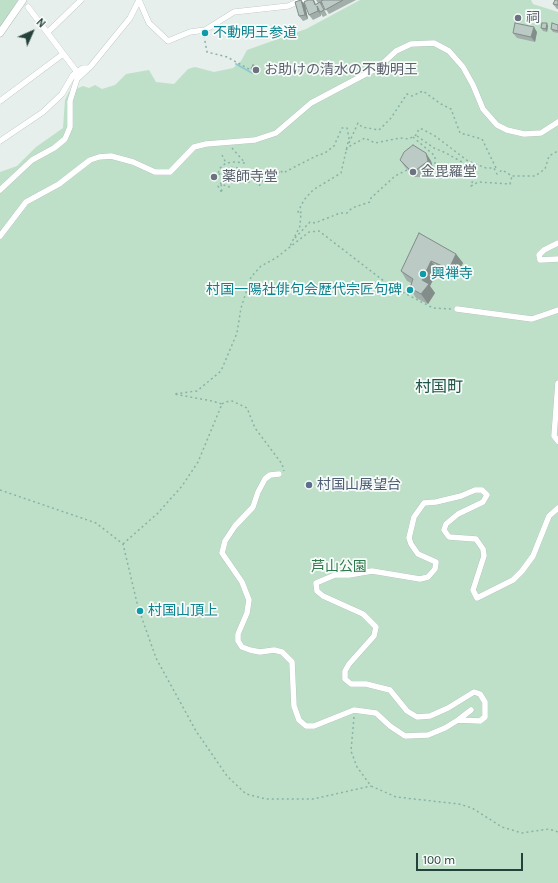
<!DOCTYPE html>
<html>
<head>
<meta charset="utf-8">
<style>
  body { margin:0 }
  #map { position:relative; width:558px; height:883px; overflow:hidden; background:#e6efeb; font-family:Karla,sans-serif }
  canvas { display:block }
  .north { position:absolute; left:12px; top:12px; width:40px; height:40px; -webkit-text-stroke:3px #f7fbf9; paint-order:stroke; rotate:45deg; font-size:11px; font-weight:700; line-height:16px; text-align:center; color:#24423a }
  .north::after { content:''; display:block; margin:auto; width:14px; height:18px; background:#24423a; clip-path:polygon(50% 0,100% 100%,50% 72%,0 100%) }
  .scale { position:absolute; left:416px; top:853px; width:107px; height:18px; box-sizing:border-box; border:2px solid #24423a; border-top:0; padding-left:5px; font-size:12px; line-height:14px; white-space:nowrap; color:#24423a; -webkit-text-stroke:3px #f7fbf9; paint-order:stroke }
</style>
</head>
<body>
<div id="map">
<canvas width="558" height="883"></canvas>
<div class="north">N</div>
<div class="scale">100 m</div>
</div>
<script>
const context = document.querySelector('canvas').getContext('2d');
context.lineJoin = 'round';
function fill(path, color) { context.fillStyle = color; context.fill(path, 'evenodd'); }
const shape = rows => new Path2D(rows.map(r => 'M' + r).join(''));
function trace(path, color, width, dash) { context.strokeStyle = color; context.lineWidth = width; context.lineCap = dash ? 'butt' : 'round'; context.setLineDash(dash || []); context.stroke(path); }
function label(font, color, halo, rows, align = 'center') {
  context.font = font + ' Karla,"Noto Sans JP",sans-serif'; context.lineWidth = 3.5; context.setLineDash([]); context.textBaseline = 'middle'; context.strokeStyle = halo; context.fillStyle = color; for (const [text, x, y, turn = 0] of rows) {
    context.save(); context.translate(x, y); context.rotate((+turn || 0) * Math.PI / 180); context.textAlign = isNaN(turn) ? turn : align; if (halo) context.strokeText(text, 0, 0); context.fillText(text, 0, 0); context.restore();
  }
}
const green = shape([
  [0,0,18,0,0,28],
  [360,0,531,0,533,4,558,12,558,883,0,883,0,172,17,166,36,147,63,128,65,100,69,92,83,86,89,88,95,85,102,89,115,85,126,74,149,70,156,82,174,84,188,69,195,67,214,72,233,68,241,61,247,50,306,29]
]);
const stream = shape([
  [236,64,252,73]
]);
const path = shape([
  [204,36,207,52,227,57,249,69],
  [417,136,434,148,446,153,476,170,471,186,478,182,510,184,512,176],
  [413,137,435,156,435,165,433,166],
  [349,143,358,123,362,127,379,130,391,118,407,94,412,96,423,91,441,104,451,109,460,133,482,139,497,170],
  [232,148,245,163,234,162,226,163,219,169,218,175,229,167,238,168,249,174,236,173,228,176,218,186,222,193,221,184,229,187,231,181,243,183,248,183,252,179,259,186,266,177,270,184,274,178,273,176,278,174,280,170,283,173,316,156,325,153,334,146,342,128,347,128,349,138,341,173,313,190,304,200,298,212,299,214,301,212,300,226,290,246],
  [346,150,350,146,365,138,375,143,400,138,409,139,416,135,419,129,422,129,435,136,468,161,486,168,494,168,497,174,502,170,512,176,535,176,545,169,549,156,556,152,558,155],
  [222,155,226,163],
  [295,238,310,222,315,223,340,213,347,213,352,208,370,202,371,198,395,176,407,170],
  [222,404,225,402,232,401,247,408,255,428,282,464,284,471],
  [0,490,96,523,123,544,138,607,156,658,196,731,227,776,246,794,266,799,313,799,371,786],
  [123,544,158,513,182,486,198,462,222,404,212,401,174,394,197,391,221,371,237,333,241,308,251,277,261,266,276,258,309,232,319,231,389,285,433,308,452,309],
  [354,717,351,751,357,767,371,786,396,797,459,804,472,808,502,827,522,833,549,829,558,832]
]);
const minor = shape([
  [139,0,149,23,168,41,190,32,205,30,234,12,288,6,302,0],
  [28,7,77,72],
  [48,32,81,0],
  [0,101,63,54],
  [0,141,43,112,62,94,73,75,83,68,89,68],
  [0,190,32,160,54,148,65,139,70,127,70,101,77,79,91,66,130,18,139,0],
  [0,236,26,202,59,184,90,160,99,157,111,156,133,162,155,172,170,172,194,147,206,144,255,140,276,133,311,103,379,67,396,51,411,44,434,43,449,51,463,67,473,85,483,109,497,125,507,130,524,134,541,133,558,122],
  [558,243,544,250,539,255,540,260,558,259],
  [457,309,532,319,558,310],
  [558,383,554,436,558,441],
  [279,474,270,475,265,479,258,492,253,507,235,526,225,541,222,553,242,582,249,600,247,613,238,634,238,641,242,647,250,650,260,652,274,650,282,652,292,662,294,706,299,720,306,726,314,726,354,710,376,713,390,726,405,736,428,735,445,728,458,720,480,721,485,717,485,702,480,694,474,692,448,708,430,716,417,717,407,711,390,690,366,684,351,684,345,679,345,671,349,664,374,636,376,627,363,614,323,596,317,591,316,583,335,575,349,575,372,571,420,579,428,577,435,569,436,562,418,554,411,544,409,538,414,517,424,503,436,502,461,496,475,490,482,490,487,495,483,502,458,514,446,524,444,530,449,537,476,539,483,549,484,556,473,590,477,598,513,580,522,571,533,556,549,516,558,508],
  [458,720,471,710]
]);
const tertiary = shape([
  [0,33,23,0]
]);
const wall = shape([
  [301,0,305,5,308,19,303,21,299,16],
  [316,0,356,0,329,14,323,5,322,5,327,15,323,17,321,14,321,16,313,20,309,15,316,4,318,3],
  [558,0,558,9,557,9,553,4],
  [558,25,558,33,553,32,551,29],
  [548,26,547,32,543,31,541,28],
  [537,32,535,42,517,38,513,33],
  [257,67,259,70,257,73,253,71,251,69],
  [400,160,431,161,433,168,421,177,415,177,405,167],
  [419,233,456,254,463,263,455,278,438,270,430,286,435,293,428,304,416,298,410,288,411,283,407,281,401,271]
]);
const shadedWall = shape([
  [301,0,305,5,308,19,305,15],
  [313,0,314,0,321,16,318,11],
  [547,23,548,26,547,32,546,29],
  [534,27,537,32,535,42,531,37],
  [257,67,259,70,257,73,255,71],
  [426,153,431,161,433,168,428,161],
  [456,254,463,263,455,278,449,269],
  [431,261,438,270,430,286,435,293,428,304,421,294,422,280]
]);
const building = shape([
  [301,0,305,15,299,16,295,2,301,0],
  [308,0,313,0,315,5,320,2,324,10,320,12,317,6,318,11,309,15,304,2,308,0],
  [323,0,343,0,325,10,321,1,323,0],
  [555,0,558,0,558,5,553,4,555,0],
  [515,23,534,27,531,37,513,33,515,23],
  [542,23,547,23,546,29,541,28,542,23],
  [552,23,558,25,558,31,551,29,552,23],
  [253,65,257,67,255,71,251,69,253,65],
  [413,145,426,153,428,161,416,170,410,170,400,160,404,152,413,145],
  [419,233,456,254,449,269,431,261,422,280,429,284,421,294,410,288,413,279,401,271,419,233]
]);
const markers = [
  [518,18,4,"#6b7280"],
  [205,33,4,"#0f9aa8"],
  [256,70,4,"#6b7280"],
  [413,172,4,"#6b7280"],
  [214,177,4,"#6b7280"],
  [423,274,4,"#0f9aa8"],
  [410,290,4,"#0f9aa8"],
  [309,485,4,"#5c6f8a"],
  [140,611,4,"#0f9aa8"]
];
const worshipNames = [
  ["祠",526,18],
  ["お助けの清水の不動明王",264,70],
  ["金毘羅堂",421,172],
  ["薬師寺堂",222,177]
];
const cultureNames = [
  ["不動明王参道",213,33],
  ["興禅寺",431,274],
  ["村国一陽社俳句会歴代宗匠句碑",402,290,"right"],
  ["村国山頂上",148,611]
];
const serviceNames = [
  ["村国山展望台",317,485]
];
const parkNames = [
  ["芦山公園",339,567]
];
const quarterNames = [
  ["村国町",439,387]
];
fill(green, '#bfe0c8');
trace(stream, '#8ec9d4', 2);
trace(minor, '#a8b8b2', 6);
trace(tertiary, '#a8b8b2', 8);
trace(path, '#86b3a5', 1.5, [2, 3]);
trace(minor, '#fff', 5.5);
trace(tertiary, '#fff', 7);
fill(wall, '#a1aea9');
fill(shadedWall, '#838d89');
fill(building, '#bbcac4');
trace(building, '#838d89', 1);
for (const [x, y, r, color] of markers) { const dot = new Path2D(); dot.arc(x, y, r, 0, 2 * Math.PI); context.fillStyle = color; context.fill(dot); trace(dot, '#f7fbf9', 1.5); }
label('14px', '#5b616d', '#f7fbf9', worshipNames, 'left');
label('14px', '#0d838f', '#f7fbf9', cultureNames, 'left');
label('14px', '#4e5e75', '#f7fbf9', serviceNames, 'left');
label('14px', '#2d7a4b', '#f7fbf9', parkNames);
label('16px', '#1f5548', '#f7fbf9', quarterNames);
</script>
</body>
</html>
